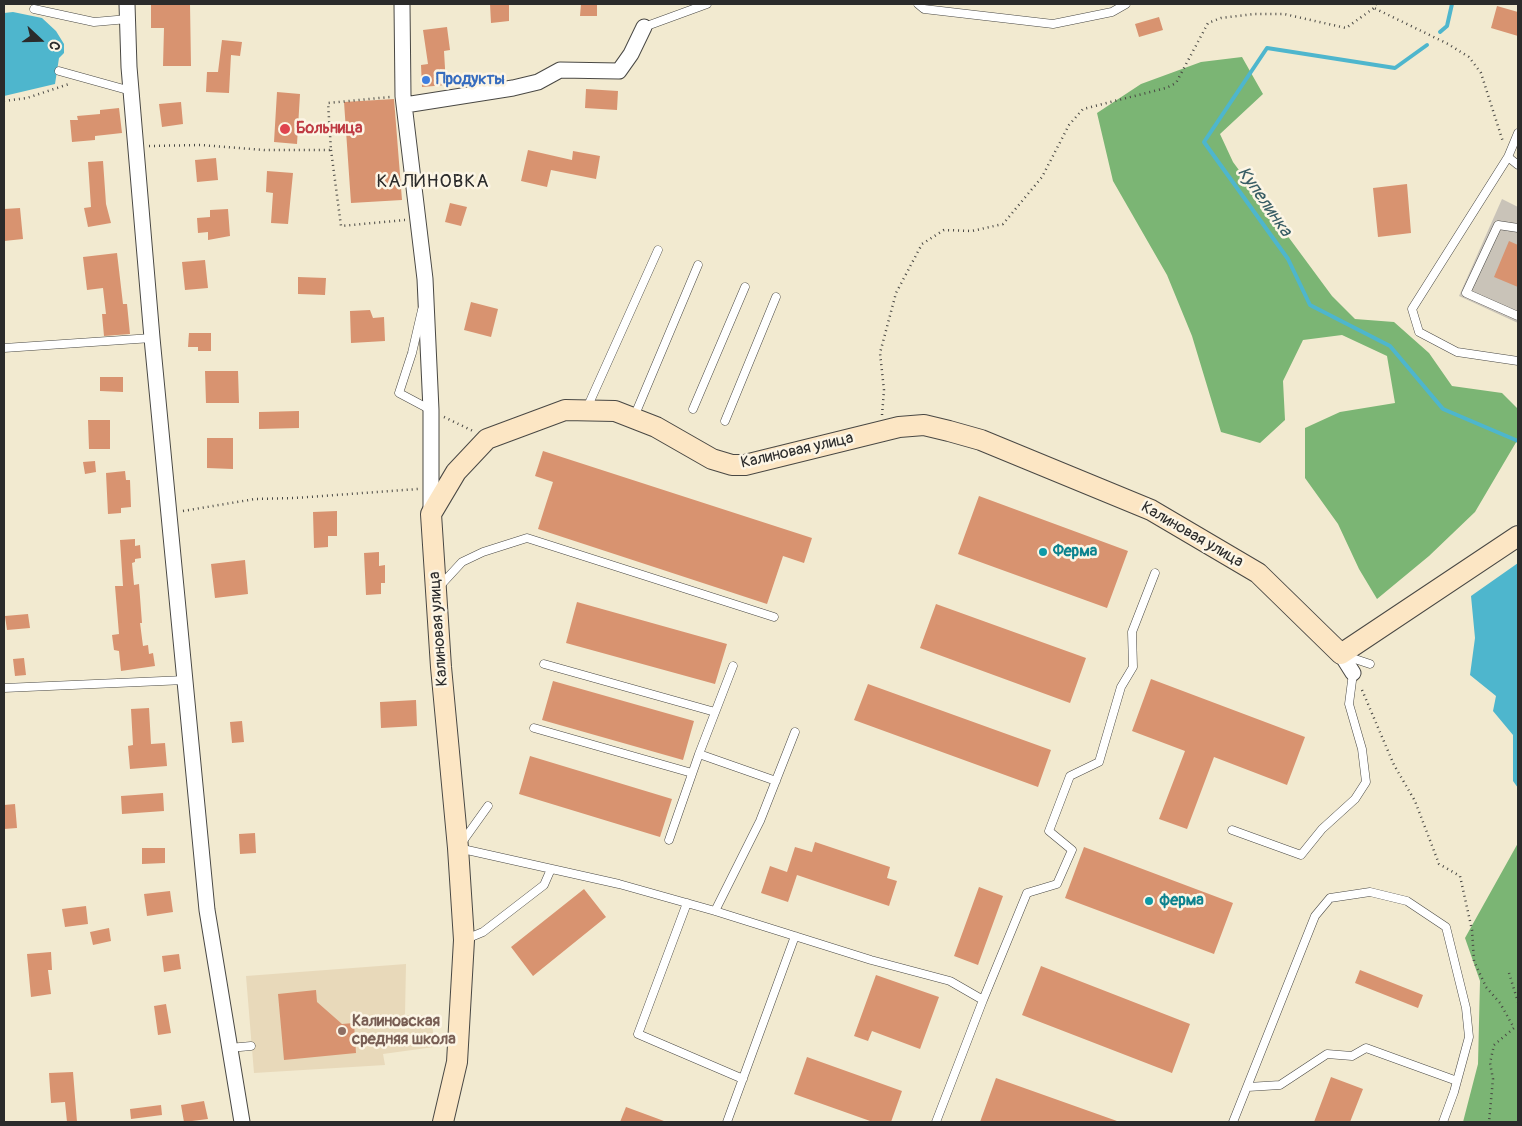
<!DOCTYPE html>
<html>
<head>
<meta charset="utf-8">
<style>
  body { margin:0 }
  #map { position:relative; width:1522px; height:1126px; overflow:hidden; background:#f2ead0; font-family:Pangolin,sans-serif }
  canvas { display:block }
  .frame { position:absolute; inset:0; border:5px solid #2b2b2b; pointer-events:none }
  .north { position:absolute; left:15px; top:15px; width:50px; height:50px; -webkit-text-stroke:4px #fcf5e5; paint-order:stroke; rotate:111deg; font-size:14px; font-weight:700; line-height:20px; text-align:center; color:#2b2b2b }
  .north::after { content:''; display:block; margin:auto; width:18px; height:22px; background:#2b2b2b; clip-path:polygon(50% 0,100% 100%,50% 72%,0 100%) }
</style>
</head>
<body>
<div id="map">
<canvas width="1522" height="1126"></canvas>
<div class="frame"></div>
<div class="north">С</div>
</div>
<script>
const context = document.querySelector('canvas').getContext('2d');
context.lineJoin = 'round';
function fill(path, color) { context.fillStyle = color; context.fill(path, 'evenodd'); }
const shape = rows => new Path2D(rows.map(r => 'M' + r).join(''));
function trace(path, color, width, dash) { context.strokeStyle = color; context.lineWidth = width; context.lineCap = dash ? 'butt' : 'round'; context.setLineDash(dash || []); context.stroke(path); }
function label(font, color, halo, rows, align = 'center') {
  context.font = font + ' Pangolin,sans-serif'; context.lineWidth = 5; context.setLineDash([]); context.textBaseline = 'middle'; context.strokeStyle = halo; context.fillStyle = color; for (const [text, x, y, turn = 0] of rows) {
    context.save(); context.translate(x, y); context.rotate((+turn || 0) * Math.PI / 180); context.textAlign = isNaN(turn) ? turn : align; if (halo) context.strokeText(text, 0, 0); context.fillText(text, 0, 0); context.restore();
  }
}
const built = shape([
  [406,964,405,1015,432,1015,434,1047,383,1054,385,1065,254,1073,246,976]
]);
const industrial = shape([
  [1502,199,1518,207,1518,323,1459,296]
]);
const forest = shape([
  [1242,57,1263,94,1220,134,1233,162,1332,296,1355,319,1394,322,1429,353,1452,386,1502,393,1518,409,1518,439,1475,512,1429,556,1377,599,1359,569,1338,524,1305,478,1305,428,1340,412,1395,403,1387,356,1342,335,1303,340,1283,381,1285,420,1260,443,1221,432,1192,336,1167,275,1113,181,1097,113,1141,84,1201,62],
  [1518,843,1518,1122,1463,1122,1478,1064,1480,981,1465,938]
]);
const water = shape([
  [13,12,42,18,56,31,64,44,64,53,59,58,55,84,4,96,4,13],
  [1518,563,1518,788,1513,781,1513,735,1493,711,1496,696,1470,675,1475,638,1471,596]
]);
const stream = shape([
  [1440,32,1447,26,1452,4],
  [1427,45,1395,68,1267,48,1204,142,1288,259,1310,305,1390,346,1443,409,1518,441]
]);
const building = shape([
  [151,4,190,4,191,66,163,66,164,28,151,28],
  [490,4,509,4,509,21,491,23],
  [581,4,597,4,597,16,580,16],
  [1497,6,1518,12,1518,36,1491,28],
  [1159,17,1163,30,1139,37,1135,24],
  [447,27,450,50,444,51,446,85,422,87,421,65,428,64,423,30],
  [222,40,242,42,240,56,231,55,229,93,206,92,207,72,218,72],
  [586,89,618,91,617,110,585,108],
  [277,92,300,94,297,144,274,142],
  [394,99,402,200,351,203,344,102],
  [181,102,183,124,162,127,159,104],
  [119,108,122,133,95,136,95,140,72,142,70,120,78,120,77,116,100,114,100,110],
  [528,150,572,160,573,151,600,156,596,179,551,170,547,187,521,181],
  [216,158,218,180,197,182,195,160],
  [103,161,106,204,111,223,88,227,84,208,91,207,88,162],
  [267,171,293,173,288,224,271,223,273,193,266,192],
  [1407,184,1411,233,1378,237,1373,188],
  [450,203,467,207,461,226,445,222],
  [20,208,23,239,4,241,4,209],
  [228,209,230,236,208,240,208,232,198,233,197,218,210,217,210,210],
  [1509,241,1518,245,1518,287,1494,277],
  [117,253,123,304,127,304,130,334,104,336,102,314,106,314,103,288,87,290,83,257],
  [205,260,208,288,185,290,182,262],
  [298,277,326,278,325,295,298,294],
  [471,302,498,309,491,337,464,330],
  [370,310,373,318,384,317,385,341,351,343,350,311],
  [189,333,211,333,211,351,198,351,198,347,188,347],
  [205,371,238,371,239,403,206,403],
  [100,377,123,377,123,392,100,391],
  [299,411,299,428,259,429,259,412],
  [88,420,110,420,110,449,89,449],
  [207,438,233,438,233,469,207,468],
  [543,451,812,538,804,563,783,556,767,604,538,529,553,482,535,476],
  [95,461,96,472,85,474,83,462],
  [125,471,126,480,130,480,131,507,121,508,121,513,108,514,106,473],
  [979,496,1128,551,1107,608,958,554],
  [337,511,337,536,328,536,328,547,314,548,313,512],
  [135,539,135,546,140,545,141,558,135,559,135,562,132,563,134,585,139,584,142,623,140,623,143,646,148,645,149,654,153,653,155,666,121,671,119,651,114,650,112,635,119,634,115,586,123,586,120,540],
  [379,552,379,566,385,565,385,583,381,583,381,594,366,595,364,553],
  [245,560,248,594,215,598,211,564],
  [577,602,727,644,715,684,566,643],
  [936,604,1086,658,1070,703,920,648],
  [28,614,30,628,7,630,5,616],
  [24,658,26,675,15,676,13,659],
  [1151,679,1305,737,1287,785,1214,757,1187,829,1159,819,1185,751,1132,731],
  [553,681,694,721,683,760,542,720],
  [868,684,1051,750,1038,787,854,720],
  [416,700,417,726,381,728,380,702],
  [149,708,151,744,165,743,167,766,130,769,128,746,133,745,131,709],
  [242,721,244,742,232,743,230,722],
  [530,756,672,799,660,837,519,794],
  [163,793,164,811,122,814,121,796],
  [15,804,17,828,4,829,4,805],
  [255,833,256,853,240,854,239,834],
  [815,842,890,867,887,878,897,881,889,906,797,875,788,902,761,893,770,866,787,872,795,847,812,852],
  [1084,847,1233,903,1214,954,1065,898],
  [142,848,165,848,165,863,142,864],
  [979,887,1003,896,978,965,954,956],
  [584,889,606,917,533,976,511,947],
  [170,891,173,912,147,916,144,894],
  [86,906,88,924,65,927,62,909],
  [109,928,111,941,93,945,90,932],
  [51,952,52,970,48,970,51,994,31,997,27,954],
  [179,954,181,969,164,972,162,956],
  [1041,966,1190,1024,1172,1073,1022,1015],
  [1360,970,1423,995,1418,1008,1355,983],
  [876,975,939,997,920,1049,872,1031,868,1041,854,1036],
  [316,990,317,1002,342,1024,354,1023,356,1053,284,1060,278,994],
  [166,1004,171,1033,158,1035,154,1006],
  [807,1057,902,1091,891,1122,873,1122,794,1094],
  [73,1072,77,1122,67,1122,65,1102,51,1103,49,1073],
  [1331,1077,1363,1089,1350,1122,1314,1122],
  [996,1078,1117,1121,1117,1122,980,1122],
  [204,1101,208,1119,184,1122,181,1105],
  [161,1105,162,1115,131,1119,130,1109],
  [626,1107,664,1121,663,1122,620,1122]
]);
const path = shape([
  [1374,4,1374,8,1448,44,1469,57,1481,73,1503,142],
  [4,101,27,98,69,84],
  [149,146,201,145,264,150,331,150,328,103,390,97],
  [331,150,341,226,405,220],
  [882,415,884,390,880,353,896,293,922,244,944,230,972,231,1003,224,1042,177,1069,125,1083,109,1166,88,1176,83,1208,23,1221,18,1254,14,1284,14,1346,28,1374,8,1376,4],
  [444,417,473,431],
  [183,511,255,499,295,498,418,489],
  [1362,690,1394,765,1415,801,1439,864,1460,876,1472,930,1474,961,1486,987,1500,1003,1514,1028,1494,1045,1490,1063,1493,1079,1489,1122],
  [1509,973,1518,1002]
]);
const lane = shape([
  [918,4,924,9,1053,24,1112,12,1126,4],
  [34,9,94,22,128,19],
  [644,27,707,4],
  [59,71,131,91],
  [1518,133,1508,157,1412,309,1419,332,1457,352,1518,361],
  [1508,157,1518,165],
  [1518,228,1498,225,1466,293,1518,316],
  [422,310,412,353,399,393,431,410],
  [4,348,152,338],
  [587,408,658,250],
  [693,409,745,287],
  [634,417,698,265],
  [725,421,776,297],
  [439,587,462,562,483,552,527,538,774,617],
  [1343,655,1370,664],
  [544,664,715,712],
  [4,688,185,680],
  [534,728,692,773],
  [699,754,733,666],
  [488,806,458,848,619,884,715,911,871,960,950,981,983,1000,1027,893,1057,884,1072,850,1049,831,1070,776,1099,762,1121,687,1133,667,1132,632,1155,573],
  [1232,830,1301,855,1322,829,1355,799,1366,782,1362,749,1349,704,1353,673],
  [669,840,699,754,776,781],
  [687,903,638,1034,743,1079],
  [715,911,760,821,795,732],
  [466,939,483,932,544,885,551,869],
  [229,1048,251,1046],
  [1248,1087,1280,1085,1327,1054,1352,1056,1366,1048,1457,1081],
  [727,1122,795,936],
  [936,1122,983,1000],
  [1233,1122,1315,916,1330,898,1370,892,1407,901,1446,927,1466,1008,1469,1037,1454,1092,1443,1122]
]);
const street = shape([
  [127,4,129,67,152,338,207,910,242,1122],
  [402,4,403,96,425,279,431,410,431,513],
  [405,105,513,88,538,82,560,70,619,71,631,54,644,27],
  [1341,654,1353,673]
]);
const secondary = shape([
  [443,1122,457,1062,464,940,458,848,441,667,431,514,456,472,487,439,565,410,615,411,656,427,712,459,732,465,745,465,899,427,924,425,949,431,981,440,1151,510,1258,573,1341,654,1518,536]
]);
const markers = [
  [426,80,5,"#3f7fe0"],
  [285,129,6,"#e0444e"],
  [1043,552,5,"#0f9aa8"],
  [1149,901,5,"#0f9aa8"],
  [342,1031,5,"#8d6e63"]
];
const shopNames = [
  ["Продукты",436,80]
];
const healthNames = [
  ["Больница",296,129]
];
const streetNames = [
  ["Калиновая улица",797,451,-13],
  ["Калиновая улица",1192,535,30],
  ["Калиновая улица",439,629,-94]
];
const cultureNames = [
  ["Ферма",1053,552],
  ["ферма",1159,901]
];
const educationNames = [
  ["Калиновская",352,1022],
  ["средняя школа",352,1040]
];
const waterNames = [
  ["Купелинка",1264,202,55]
];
const quarterNames = [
  ["КАЛИНОВКА",433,182]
];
fill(built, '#e8d9ba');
fill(industrial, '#c9c3b8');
fill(forest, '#7bb574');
fill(water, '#4eb6cd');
trace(stream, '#4eb6cd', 4);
fill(building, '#d89370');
trace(lane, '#494844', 9);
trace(street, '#494844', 17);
trace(secondary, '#494844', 22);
trace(path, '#494844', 2.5, [1, 4]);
trace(lane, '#fff', 8);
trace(street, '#fff', 15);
trace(secondary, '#fce6c4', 20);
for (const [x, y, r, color] of markers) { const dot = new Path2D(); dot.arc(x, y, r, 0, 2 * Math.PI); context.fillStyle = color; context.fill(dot); trace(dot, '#fcf5e5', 2); }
label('bold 16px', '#366cbe', '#fcf5e5', shopNames, 'left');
label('bold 16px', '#be3a42', '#fcf5e5', healthNames, 'left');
label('16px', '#2b2b2b', '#fcf5e5', streetNames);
label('bold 16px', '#0d838f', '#fcf5e5', cultureNames, 'left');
label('bold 16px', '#785e54', '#fcf5e5', educationNames, 'left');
label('italic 18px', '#375c64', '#fcf5e5', waterNames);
context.letterSpacing = '1px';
label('19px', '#2b2b2b', '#fcf5e5', quarterNames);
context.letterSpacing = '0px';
</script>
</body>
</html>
